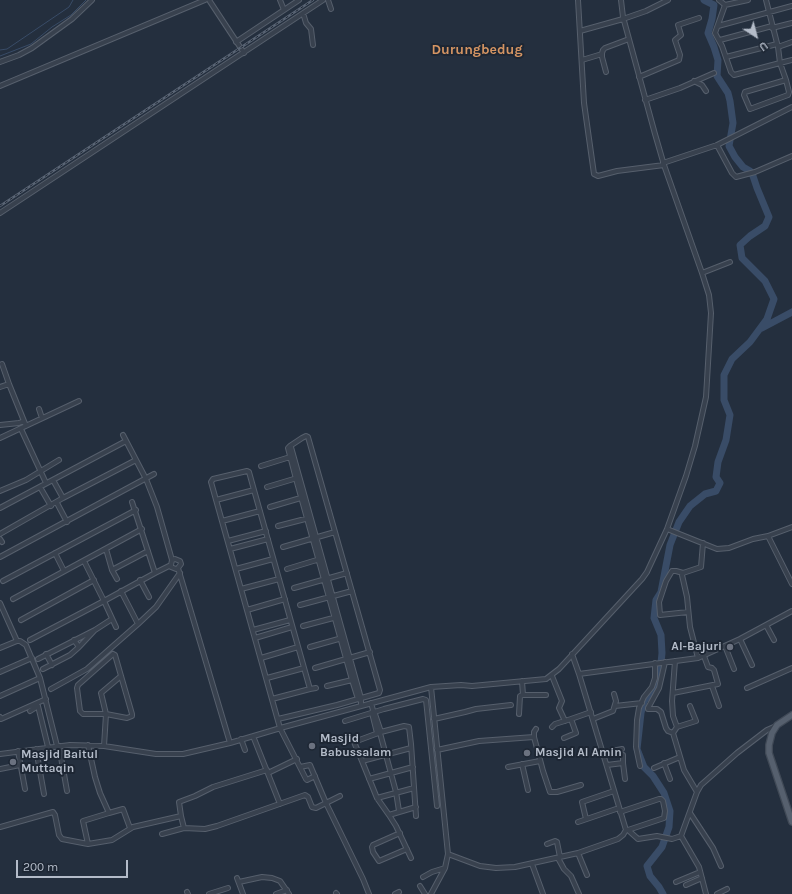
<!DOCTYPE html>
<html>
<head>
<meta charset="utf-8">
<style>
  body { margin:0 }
  #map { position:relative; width:792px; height:894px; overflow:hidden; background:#242f3e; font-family:Karla,sans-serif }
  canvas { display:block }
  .north { position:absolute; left:736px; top:16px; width:40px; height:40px; -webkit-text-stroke:3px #1d2633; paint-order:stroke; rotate:144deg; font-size:11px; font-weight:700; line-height:16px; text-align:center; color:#b4bcc9 }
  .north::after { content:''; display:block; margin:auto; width:14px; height:18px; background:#b4bcc9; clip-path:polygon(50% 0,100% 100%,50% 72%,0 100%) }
  .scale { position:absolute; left:16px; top:860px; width:112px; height:18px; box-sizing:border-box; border:2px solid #b4bcc9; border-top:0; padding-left:5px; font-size:12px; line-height:14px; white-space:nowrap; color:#b4bcc9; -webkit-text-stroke:3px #1d2633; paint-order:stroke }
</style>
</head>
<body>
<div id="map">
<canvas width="792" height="894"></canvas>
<div class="north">U</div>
<div class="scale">200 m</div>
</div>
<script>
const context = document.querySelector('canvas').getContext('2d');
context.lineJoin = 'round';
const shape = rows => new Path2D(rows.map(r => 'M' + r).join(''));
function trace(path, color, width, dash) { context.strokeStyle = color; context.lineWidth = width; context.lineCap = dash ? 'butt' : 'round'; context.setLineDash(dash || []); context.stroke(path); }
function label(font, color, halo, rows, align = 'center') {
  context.font = font + ' Karla,sans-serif'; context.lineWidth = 4; context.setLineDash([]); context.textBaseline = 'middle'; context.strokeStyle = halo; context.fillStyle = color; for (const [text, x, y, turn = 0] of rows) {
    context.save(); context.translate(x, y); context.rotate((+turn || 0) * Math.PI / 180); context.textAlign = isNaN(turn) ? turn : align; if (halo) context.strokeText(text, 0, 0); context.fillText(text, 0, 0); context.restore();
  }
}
const stream = shape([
  [0,50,7,49,69,7,73,0],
  [0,56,31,44,52,27,71,15,86,0],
  [287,728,321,719]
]);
const river = shape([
  [762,328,792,312],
  [663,894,659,887,650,876,647,866,662,847,669,827,670,811,664,793,653,776,644,767,637,749,641,713,644,701,652,691,660,673,662,653,661,635,654,618,656,600,661,592,670,545,679,522,690,506,705,494,716,491,720,483,716,477,718,462,726,440,730,415,724,400,724,375,732,359,750,342,767,319,774,299,765,281,742,258,740,245,750,236,765,226,769,217,757,188,753,176,750,171,743,167,735,157,729,146,733,123,730,101,728,93,717,76,718,60,714,47,708,33,712,19,714,5,704,0]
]);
const minor = shape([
  [209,0,244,53],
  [280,0,284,10],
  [328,0,331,9],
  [578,0,584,103,594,174,598,176,617,171,664,165],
  [719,0,725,5],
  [725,5,715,33,722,46,731,72,734,75,780,63,778,47,766,0],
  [725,5,748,0],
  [303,13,306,23,311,29,313,45],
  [718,26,792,6],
  [772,28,792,23],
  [580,31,623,19,646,11,668,0],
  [720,40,772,26],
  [236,42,299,0],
  [778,47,792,42],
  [726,57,777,44],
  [582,60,602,54],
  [0,62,19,55,32,48,72,19,92,0],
  [606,72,602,57,602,53,603,50,605,48,629,39],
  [639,77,679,60,680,55,675,40,681,35,678,25,699,18],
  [786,80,745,92,744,95,750,109,788,95,789,92,786,80,780,63,792,60],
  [694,81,702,85,706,91],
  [0,86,205,0],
  [645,100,680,88,714,73],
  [717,145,732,173,736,177,755,172,792,156],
  [663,163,717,145,792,107],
  [0,213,323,0],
  [702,273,730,262],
  [2,364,9,384],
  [0,387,9,384,26,426],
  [39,409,42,418],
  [0,425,19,423,24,421],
  [21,429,46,483],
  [123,435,146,479,157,507,172,560],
  [0,438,79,401],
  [261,466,290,457],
  [53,480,63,498],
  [40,487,51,506],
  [267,487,297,478],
  [0,491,26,480,59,460],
  [216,500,254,490],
  [57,503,67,522],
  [270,507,304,497],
  [0,508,126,441],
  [222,521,260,511],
  [278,526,309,518],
  [667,529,717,549,729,548,753,539,768,536,792,584],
  [0,534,63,498,136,460],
  [768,536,792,527],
  [0,539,2,542],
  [228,541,266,531],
  [283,547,335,532],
  [106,549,112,570,117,579],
  [230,549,268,539],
  [55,553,64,571],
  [0,557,154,474],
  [178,568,176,569,171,567,171,565,172,560,175,559,180,561,181,564,178,568,230,743],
  [236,569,273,559],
  [287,569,320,559],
  [112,570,148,551],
  [155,573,171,565],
  [683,573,682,575,687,597,690,627,698,658],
  [140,580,149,597],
  [3,581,136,510],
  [294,588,347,573],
  [241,589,279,579],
  [121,591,138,624],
  [13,599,142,529],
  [0,603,17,641,20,641,26,645,40,678,57,746],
  [300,605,352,591],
  [247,610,285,599],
  [688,612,660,615,659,602,666,581,672,571,676,571,683,573,701,567,703,543],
  [21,620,94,580],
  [766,625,774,640],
  [303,626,337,617],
  [116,627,104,601,155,573,132,502],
  [253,630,290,620],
  [255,638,292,627],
  [740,639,752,665],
  [30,640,104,601,84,561],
  [74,640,79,647,94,631],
  [725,646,734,669],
  [310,647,342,638],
  [0,648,17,641],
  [46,654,52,665],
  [113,654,115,655,132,714,132,716,127,718,106,714,83,714,80,711,77,688,78,685,113,654],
  [261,658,298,647],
  [38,659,95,630,112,619],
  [675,661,672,701,673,716,677,727],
  [665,662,659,688,648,708,648,709,657,709,661,712,666,728,668,731,673,733],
  [315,668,370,652],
  [43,669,70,655,79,647],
  [0,672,32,658],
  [579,674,698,658,740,639,792,611],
  [552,676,562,701,559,708,565,721],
  [267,678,304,668],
  [327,686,352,680],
  [712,686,719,706],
  [431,687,448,854,445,868,431,894],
  [747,688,792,668],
  [51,689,87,669,138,624,156,607,180,573],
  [310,689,316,688],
  [673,693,718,684,714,670,712,668,708,667,704,656],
  [523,695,546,695],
  [0,696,40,678],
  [272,699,310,689,254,490,249,472,247,471,213,479,211,482,280,728,306,779,307,780,315,776],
  [360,700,358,699,352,680,296,479,288,448,290,446,291,447,361,698,361,706],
  [371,703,373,710,372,713,377,733],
  [615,706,642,703],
  [690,706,696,721,677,727,673,733,684,770,697,792],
  [30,711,38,706,48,747],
  [374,711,381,732],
  [519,714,520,696,523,695,522,681],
  [0,717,1,719,46,699],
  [278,719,337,705,379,693,380,690,308,437,306,436,302,438,290,446],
  [434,719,465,712,476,709,511,705],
  [571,719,591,712],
  [593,719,613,711,616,701,614,694],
  [345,721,384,709,423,699,426,700,437,806],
  [552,727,555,724,571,719,576,733,564,738],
  [380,733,396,792,399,811],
  [253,736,280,804],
  [534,737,534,732,536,729],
  [241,739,245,750],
  [88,745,95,777,100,793,109,813,83,821,88,844],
  [59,746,67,791],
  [104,746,106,714,101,693,121,676],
  [411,748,362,761,354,742,381,732,404,726,409,727,411,744,416,816],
  [36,749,44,794],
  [437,750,479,741,534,737,543,771,550,792,557,792,581,785],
  [18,751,25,789],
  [603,753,622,749],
  [0,754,70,745,104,746,156,754,183,754,230,743,284,727,431,687,461,685,472,686,546,679,559,669,642,579,647,572,667,529,686,476,695,446,706,397,711,313,709,295,702,273,664,165,655,134,623,17,621,0],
  [623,755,623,763],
  [362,761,377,798,389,815,416,807],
  [664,763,670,779],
  [522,764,528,790],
  [607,765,623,763,625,779],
  [640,766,636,747,637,720,639,708,644,697,652,687,655,678,655,663],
  [300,767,310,765,326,803,363,879,369,894],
  [508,767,540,761],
  [654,768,680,757],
  [0,769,20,765],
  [268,773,297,759],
  [369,779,413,767],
  [377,798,414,788],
  [620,812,659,799,661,799,663,801,665,811,664,818,628,830],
  [109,813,123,809,130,828],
  [690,813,713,848,721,866],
  [389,815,396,826,411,858],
  [181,816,179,802,195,796,213,787,267,770],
  [586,819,582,802,614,791],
  [578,822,619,808],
  [0,827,53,812,55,815,59,835,62,839,88,844,112,840,133,827,181,816,184,828,205,829,217,826,305,795,308,797,312,807,316,808,340,796],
  [626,830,628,830,638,839,657,836,672,839,681,836,697,792,701,785,737,753,767,730,776,726],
  [400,833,373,845,372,847,373,852,379,861,407,849],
  [162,834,184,828],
  [681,836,699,867,706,894],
  [547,844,555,841,557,842,560,857],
  [578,853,587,875],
  [448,854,480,866,496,868,515,867,578,853,618,839,623,835,626,830,579,674,572,654],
  [558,858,564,869,571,876,579,894],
  [532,864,543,894],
  [423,877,432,872,445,868],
  [237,878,243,894],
  [239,882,262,877,272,878,280,881,289,894],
  [676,882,700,872],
  [686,885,702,878],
  [420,886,425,894],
  [187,892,188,894],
  [336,893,337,894],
  [209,894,228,888],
  [276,894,287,890],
  [395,894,399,892],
  [717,894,727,889]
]);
const major = shape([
  [792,715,777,725,772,733,769,745,769,753,792,822]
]);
const rail = shape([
  [0,206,313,0]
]);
const markers = [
  [730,647,4,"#6b7280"],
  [312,746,4,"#6b7280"],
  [527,753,4,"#6b7280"],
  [13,762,4,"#6b7280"]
];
const poiNames = [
  ["Al-Bajuri",722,647,"right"],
  ["Masjid",320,739],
  ["Babussalam",320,753],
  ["Masjid Al Amin",535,753],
  ["Masjid Baitul",21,755],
  ["Muttaqin",21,769]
];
const quarterNames = [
  ["Durungbedug",477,50]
];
trace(stream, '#394c67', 1);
trace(river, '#394c67', 7);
trace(minor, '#565f6c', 6);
trace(major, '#414a57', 8);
trace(minor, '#38414e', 4);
trace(major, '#56606e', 5.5);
trace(rail, '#5a6575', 2.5);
trace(rail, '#1d2633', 1, [3]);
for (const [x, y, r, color] of markers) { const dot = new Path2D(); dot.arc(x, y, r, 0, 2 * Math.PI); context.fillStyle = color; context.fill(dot); trace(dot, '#1d2633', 1.5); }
label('bold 12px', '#b4bcc9', '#1d2633', poiNames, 'left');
label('bold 14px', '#d59563', '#1d2633', quarterNames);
</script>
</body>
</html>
